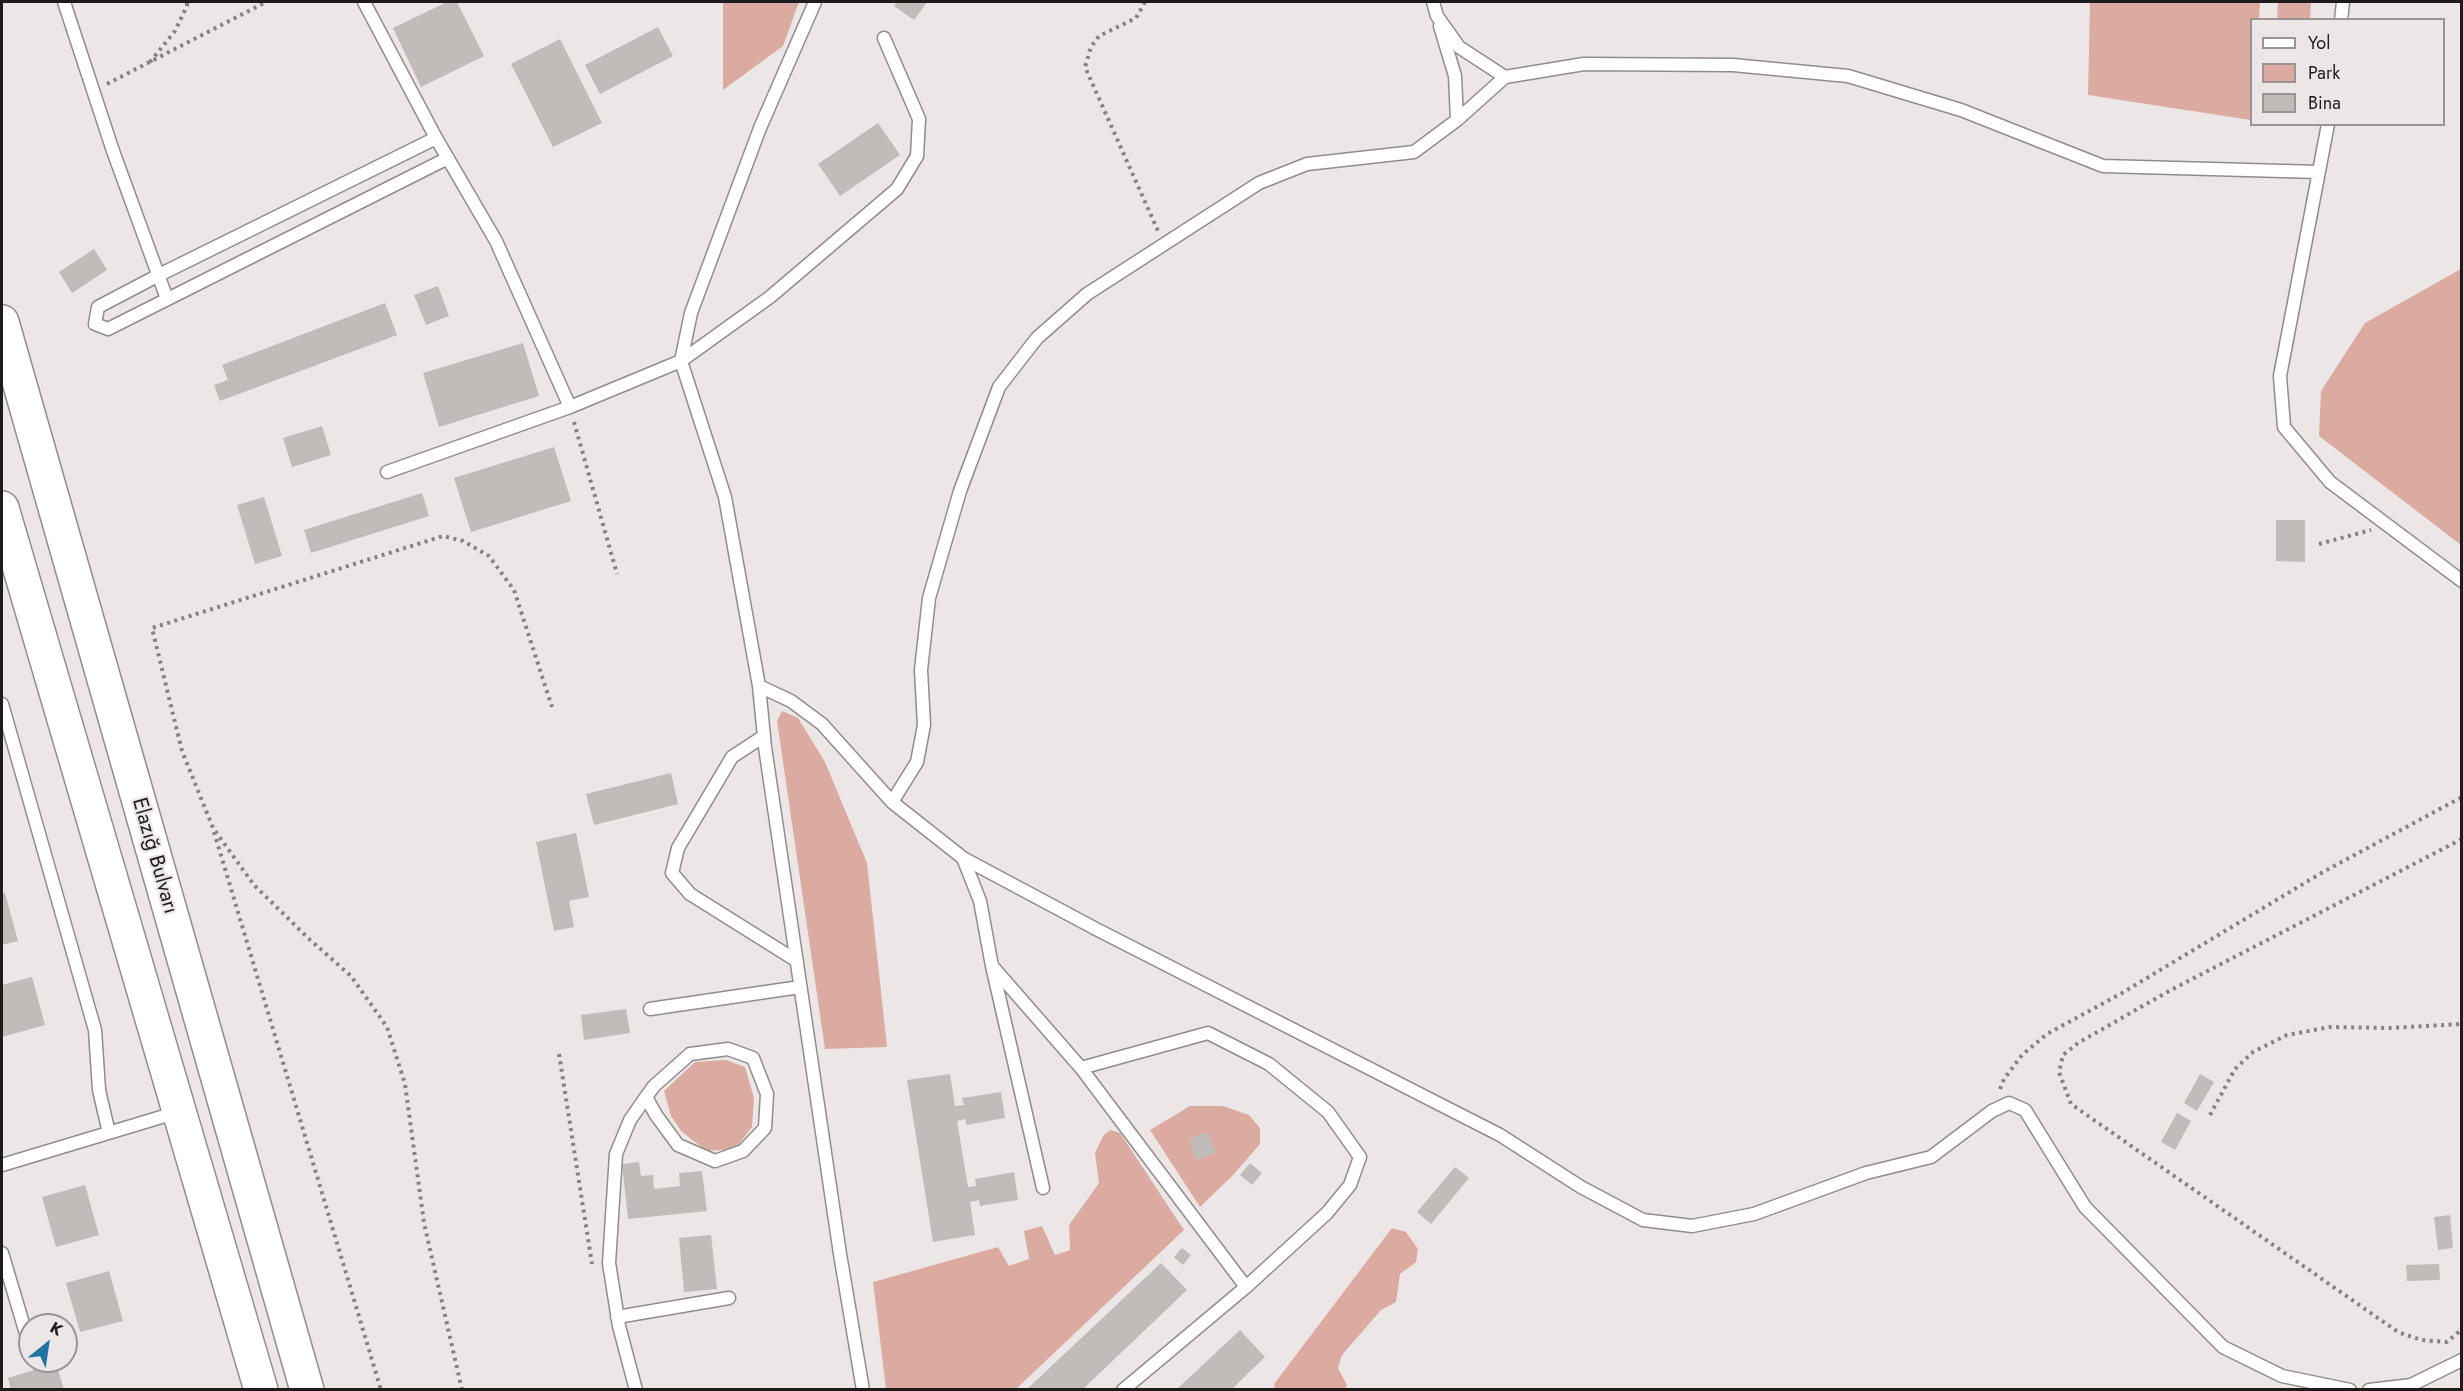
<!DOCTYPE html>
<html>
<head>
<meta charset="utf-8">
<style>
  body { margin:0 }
  #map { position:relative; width:2463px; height:1391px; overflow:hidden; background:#ece7e6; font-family:Jost,sans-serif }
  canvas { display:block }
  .frame { position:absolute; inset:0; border:3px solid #1d1b1b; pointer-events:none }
  .legend { position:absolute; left:2250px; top:18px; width:195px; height:108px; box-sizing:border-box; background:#ece7e6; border:2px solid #999595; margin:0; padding:8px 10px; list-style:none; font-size:18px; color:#1d1b1b }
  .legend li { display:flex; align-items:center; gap:12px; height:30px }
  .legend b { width:30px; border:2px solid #999595 }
  .north { position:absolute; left:18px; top:1313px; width:60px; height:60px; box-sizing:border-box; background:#ece7e6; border:2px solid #999595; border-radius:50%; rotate:30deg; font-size:16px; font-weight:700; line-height:24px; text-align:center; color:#1d1b1b }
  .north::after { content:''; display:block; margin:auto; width:21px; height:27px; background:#2173a4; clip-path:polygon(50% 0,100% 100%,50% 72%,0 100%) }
</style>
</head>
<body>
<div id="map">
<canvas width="2463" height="1391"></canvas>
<div class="frame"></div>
<ul class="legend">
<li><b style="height:8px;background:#fff"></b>Yol</li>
<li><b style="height:16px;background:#dbaba2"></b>Park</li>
<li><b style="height:16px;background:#c1bbba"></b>Bina</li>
</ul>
<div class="north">K</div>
</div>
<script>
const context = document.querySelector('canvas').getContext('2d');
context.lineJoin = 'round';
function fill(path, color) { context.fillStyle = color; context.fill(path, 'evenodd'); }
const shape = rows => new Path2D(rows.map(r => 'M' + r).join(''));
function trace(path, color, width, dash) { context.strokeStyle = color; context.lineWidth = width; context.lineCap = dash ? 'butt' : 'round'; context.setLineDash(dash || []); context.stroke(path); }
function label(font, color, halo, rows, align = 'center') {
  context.font = font + ' Jost,sans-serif'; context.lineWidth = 4.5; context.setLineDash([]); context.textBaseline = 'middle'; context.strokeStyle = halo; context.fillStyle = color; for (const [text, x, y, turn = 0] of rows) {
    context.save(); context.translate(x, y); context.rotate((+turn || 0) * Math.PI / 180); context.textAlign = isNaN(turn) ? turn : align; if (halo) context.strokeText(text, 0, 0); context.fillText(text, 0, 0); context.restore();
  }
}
const green = shape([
  [723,2,799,2,783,46,723,90],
  [2090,2,2260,2,2259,19,2252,20,2251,120,2088,95],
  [2278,2,2311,2,2310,19,2277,19],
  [2461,269,2461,545,2319,436,2321,391,2365,323],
  [782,711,798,718,825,762,867,863,887,1047,825,1049,777,721],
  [726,1060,745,1067,754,1098,752,1127,735,1149,707,1151,682,1132,671,1116,664,1091,695,1062],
  [1190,1106,1223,1106,1249,1115,1260,1128,1260,1144,1234,1174,1200,1207,1150,1130],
  [1110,1130,1120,1133,1184,1230,1016,1389,886,1389,873,1282,998,1247,1009,1266,1029,1259,1024,1231,1042,1226,1055,1255,1070,1250,1069,1225,1099,1183,1095,1153,1103,1136],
  [1392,1228,1406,1232,1418,1249,1416,1262,1400,1274,1396,1302,1381,1310,1342,1355,1338,1368,1347,1385,1345,1389,1275,1389,1274,1384]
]);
const building = shape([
  [447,2,457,2,484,56,421,87,393,28],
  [897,2,927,2,914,20,894,6],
  [658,27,673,56,600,94,585,65],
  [560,39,602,123,553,147,511,64],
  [878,123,900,155,840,196,818,164],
  [94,249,107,270,72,293,59,272],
  [438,286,449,316,426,325,414,295],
  [385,303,397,335,220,401,214,385,228,380,222,365],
  [523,343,539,396,439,427,423,373],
  [322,426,331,455,292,467,283,438],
  [554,447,571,501,471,532,454,478],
  [422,493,429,516,311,553,304,530],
  [264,497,282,556,255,564,237,505],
  [2276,520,2305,520,2305,562,2276,561],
  [671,773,678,804,594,825,586,794],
  [576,833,589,897,569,901,574,927,554,931,536,842],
  [5,893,18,941,2,945,2,894],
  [32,977,45,1025,2,1037,2,985],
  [626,1009,630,1033,584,1040,581,1015],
  [950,1074,955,1106,964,1105,962,1098,1001,1092,1005,1118,966,1125,966,1119,957,1121,968,1187,976,1186,975,1179,1014,1172,1018,1200,980,1206,979,1200,970,1202,975,1235,933,1242,907,1080],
  [2200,1074,2214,1082,2197,1111,2184,1103],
  [2177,1113,2191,1121,2175,1150,2161,1142],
  [1207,1132,1216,1153,1197,1160,1189,1139],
  [639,1162,641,1176,653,1175,654,1189,680,1186,679,1173,702,1171,707,1211,628,1219,622,1164],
  [1250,1163,1262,1173,1252,1185,1240,1175],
  [1455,1167,1469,1178,1431,1224,1417,1212],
  [85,1185,99,1235,56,1247,42,1197],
  [2450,1215,2453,1248,2438,1250,2434,1217],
  [711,1235,717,1289,684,1292,679,1238],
  [1182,1248,1191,1255,1183,1265,1174,1257],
  [1161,1263,1187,1290,1082,1390,1026,1390],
  [2439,1264,2440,1280,2407,1281,2406,1265],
  [109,1271,123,1321,80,1332,66,1283],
  [1240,1330,1265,1357,1231,1390,1176,1390],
  [56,1363,64,1390,11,1390,8,1378]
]);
const path = shape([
  [1145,2,1136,18,1099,36,1091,47,1085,67,1158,231],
  [150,62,175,31,187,6,187,2],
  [107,84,266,2],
  [574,422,617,574],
  [2319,544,2371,530],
  [214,832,381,1390],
  [2462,839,2169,991,2078,1043,2063,1055,2059,1072,2071,1104,2398,1332,2421,1340,2447,1342,2462,1329],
  [559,1054,592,1264],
  [2000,1089,2004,1079,2022,1055,2047,1034,2122,993,2323,872,2462,797],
  [2210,1115,2235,1069,2253,1052,2287,1035,2330,1027,2389,1028,2462,1024],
  [462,1390,424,1223,405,1084,387,1027,351,976,308,938,254,885,213,828,182,751,152,628,443,536,463,541,489,556,514,590,552,707]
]);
const lane = shape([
  [64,2,113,151,167,299],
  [364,2,436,138,496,241,570,407],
  [815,2,760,128,691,313,681,361,725,497,759,686,765,747,840,1254,863,1390],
  [1433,2,1437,16,1459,47,1505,77],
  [2341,20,2343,2],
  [1440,26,1455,76,1457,120],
  [2328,124,2280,376,2284,427,2330,482,2462,581],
  [436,138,159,275,98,307,95,324,108,329,448,158],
  [387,472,570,407,681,361,770,297,897,189,917,156,919,119,884,38],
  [759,686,791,701,822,724,892,802,963,858,1096,929,1500,1135,1581,1187,1643,1220,1692,1226,1754,1214,1866,1173,1931,1157,1992,1111,2009,1103,2025,1110,2085,1207,2223,1347,2282,1376,2350,1390],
  [2,704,95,1030,99,1090,109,1133],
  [764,736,732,757,678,848,672,873,690,894,797,961],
  [892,802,917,762,924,725,921,670,929,598,960,491,999,387,1037,338,1087,294,1259,183,1307,164,1414,152,1457,120,1505,77,1584,64,1733,65,1848,76,1961,110,2103,166,2319,172],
  [963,858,980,901,992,966,1043,1188],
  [992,966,1081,1068,1246,1287],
  [650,1009,800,987],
  [1081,1068,1208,1033,1269,1064,1328,1112,1360,1157,1350,1185,1327,1213,1246,1287,1123,1390],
  [2,1165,178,1112],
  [2,1253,30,1347],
  [617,1317,729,1298],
  [636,1390,619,1326,609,1263,616,1154,630,1120,646,1097,654,1086,690,1054,728,1049,753,1058,767,1094,765,1128,743,1151,715,1161,678,1145,656,1115,646,1097],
  [2369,1390,2411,1385,2462,1360]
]);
const primary = shape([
  [2,322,307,1390],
  [2,508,261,1390]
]);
const streetNames = [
  ["Elazığ Bulvarı",154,856,74]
];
fill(green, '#dbaba2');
fill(building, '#c1bbba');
trace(lane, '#918c8b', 15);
trace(primary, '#918c8b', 36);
trace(path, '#848180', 4, [3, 4.5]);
trace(lane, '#fff', 12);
trace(primary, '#fff', 33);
label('21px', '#1d1b1b', '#ece7e6', streetNames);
</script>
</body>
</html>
